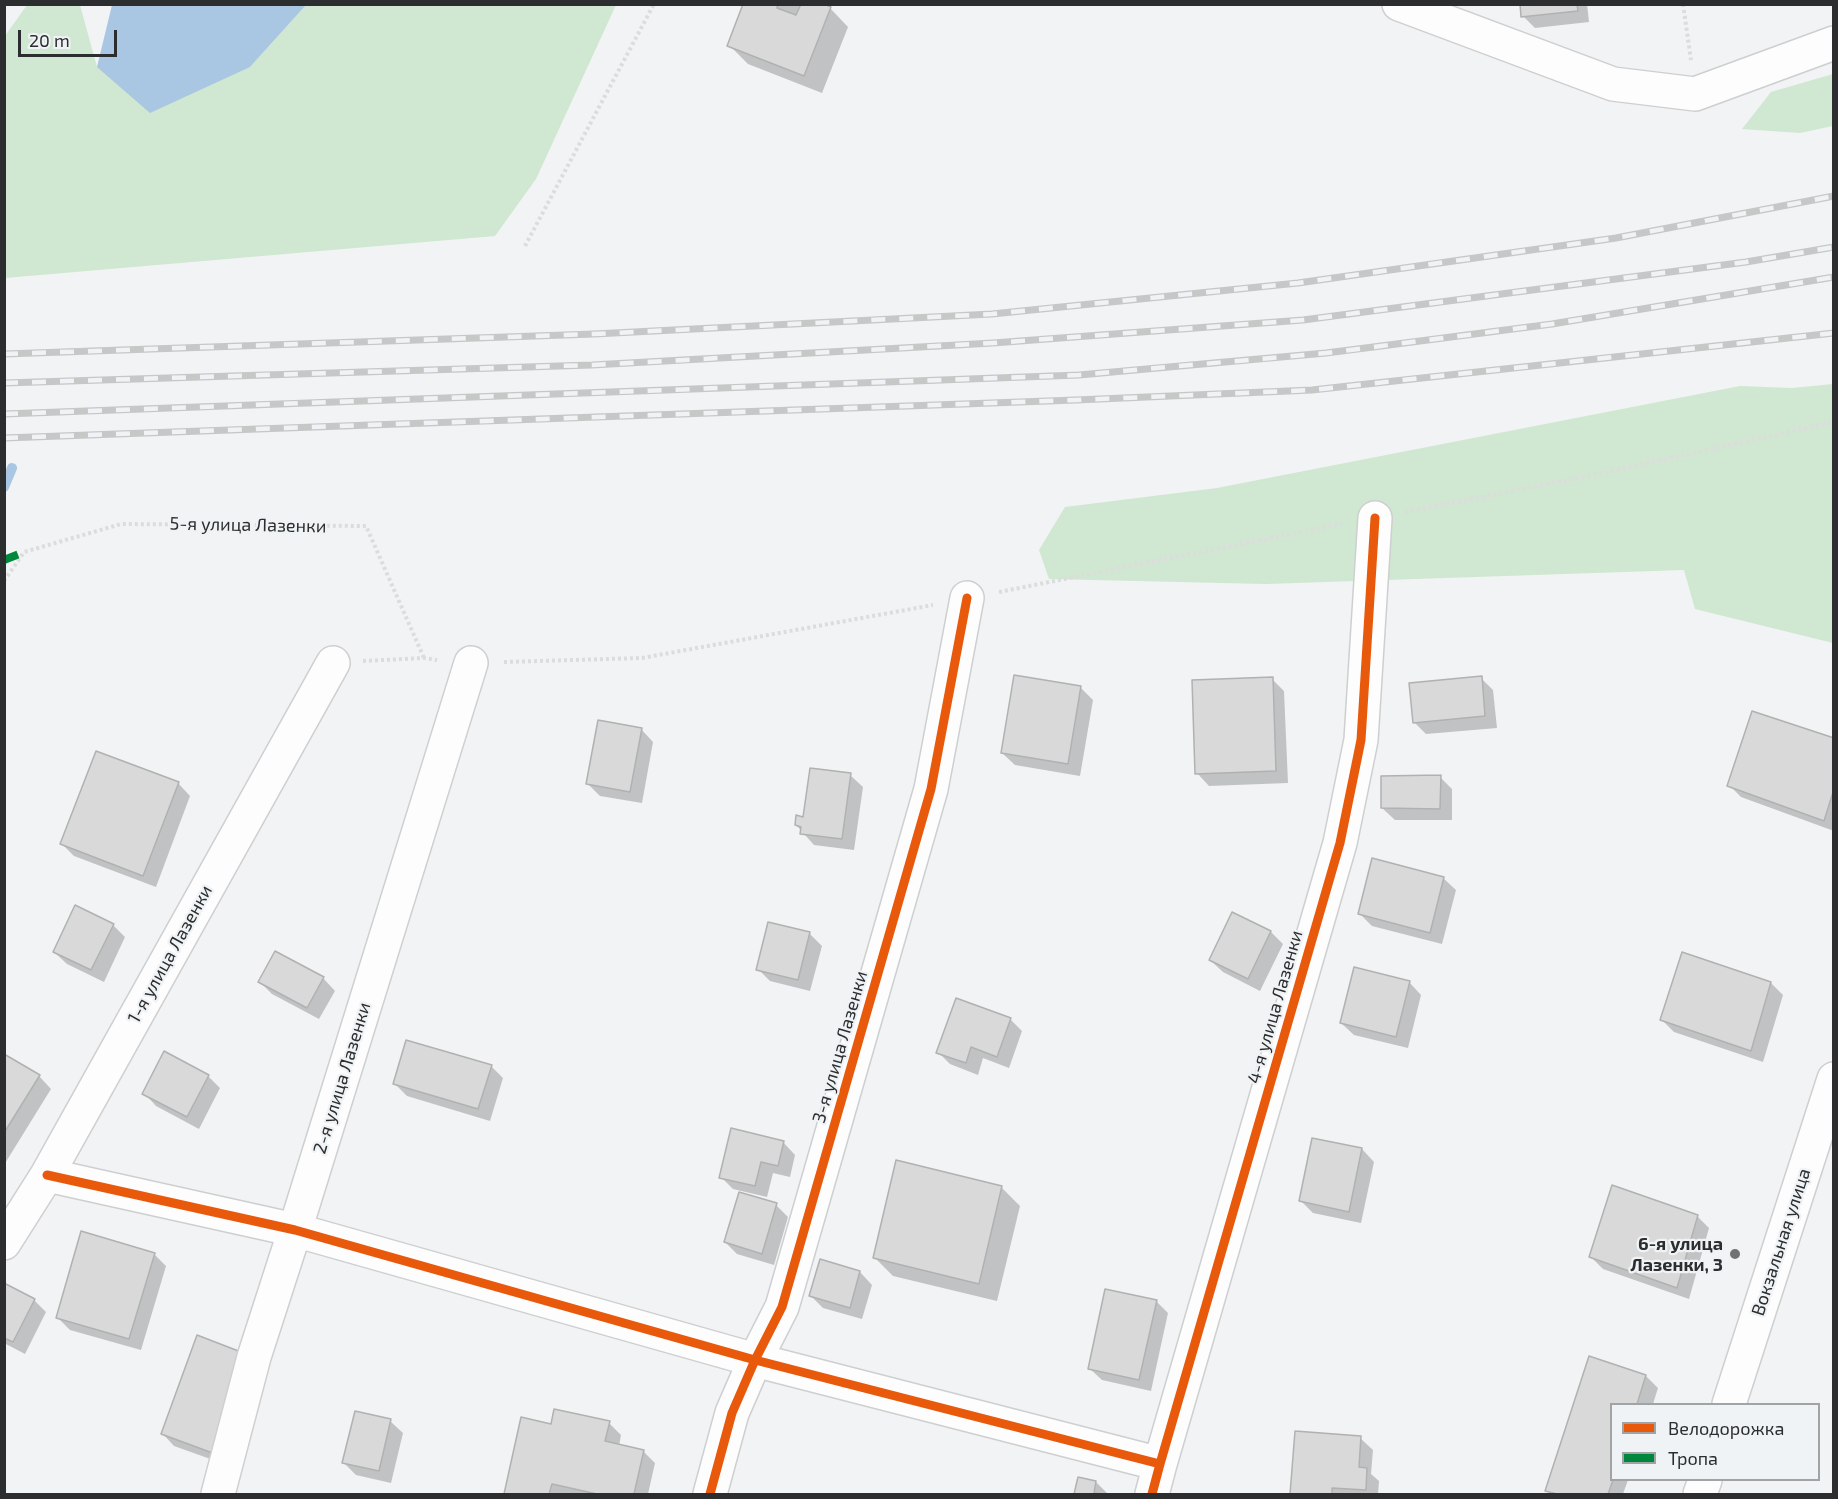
<!DOCTYPE html>
<html>
<head>
<meta charset="utf-8">
<style>
  body { margin:0 }
  #map { position:relative; width:1838px; height:1499px; overflow:hidden; background:#f1f3f4; font-family:"Exo 2",sans-serif }
  canvas { display:block }
  .frame { position:absolute; inset:0; border:6px solid #2b2d2e; pointer-events:none }
  .legend { position:absolute; left:1610px; top:1403px; width:210px; height:78px; box-sizing:border-box; background:#f0f3f5; border:2px solid #a1a4a5; margin:0; padding:8px 10px; list-style:none; font-size:18px; color:#2b2d2e }
  .legend li { display:flex; align-items:center; gap:12px; height:30px }
  .legend b { width:30px; border:2px solid #a1a4a5 }
  .scale { position:absolute; left:18px; top:30px; width:99px; height:27px; box-sizing:border-box; border:3px solid #2b2d2e; border-top:0; padding-left:8px; font-size:18px; line-height:21px; white-space:nowrap; color:#2b2d2e; -webkit-text-stroke:4px #f0f3f5; paint-order:stroke }
</style>
</head>
<body>
<div id="map">
<canvas width="1838" height="1499"></canvas>
<div class="frame"></div>
<ul class="legend">
<li><b style="height:8px;background:#e8590c"></b>Велодорожка</li>
<li><b style="height:8px;background:#00873e"></b>Тропа</li>
</ul>
<div class="scale">20 m</div>
</div>
<script>
const context = document.querySelector('canvas').getContext('2d');
context.lineJoin = 'round';
function fill(path, color) { context.fillStyle = color; context.fill(path, 'evenodd'); }
const shape = rows => new Path2D(rows.map(r => 'M' + r).join(''));
function trace(path, color, width, dash) { context.strokeStyle = color; context.lineWidth = width; context.lineCap = dash ? 'butt' : 'round'; context.setLineDash(dash || []); context.stroke(path); }
function label(font, color, halo, rows, align = 'center') {
  context.font = font + ' "Exo 2",sans-serif'; context.lineWidth = 4.5; context.setLineDash([]); context.textBaseline = 'middle'; context.strokeStyle = halo; context.fillStyle = color; for (const [text, x, y, turn = 0] of rows) {
    context.save(); context.translate(x, y); context.rotate((+turn || 0) * Math.PI / 180); context.textAlign = isNaN(turn) ? turn : align; if (halo) context.strokeText(text, 0, 0); context.fillText(text, 0, 0); context.restore();
  }
}
const green = shape([
  [27,5,80,5,97,67,250,67,306,5,616,5,536,179,495,236,5,278,5,36],
  [1833,74,1833,126,1800,133,1742,129,1771,92],
  [1833,384,1833,643,1695,609,1684,570,1266,584,1049,579,1039,550,1065,507,1217,488,1740,386,1792,388]
]);
const water = shape([
  [112,5,112,4,306,5,250,67,150,113,97,67]
]);
const shadow = shape([
  [745,4,798,4,801,8,830,8,848,27,822,93,748,64,729,45],
  [1521,4,1587,4,1589,22,1535,28,1523,16],
  [1481,678,1493,690,1497,728,1426,734,1414,722],
  [1272,679,1284,691,1288,783,1209,786,1197,773],
  [1081,688,1093,700,1080,776,1015,765,1002,753],
  [641,729,653,742,642,803,600,796,588,784],
  [1834,739,1834,831,1741,797,1729,785],
  [850,775,863,787,854,850,814,845,796,825],
  [1440,777,1452,789,1452,820,1395,820,1382,808],
  [178,783,190,796,156,887,74,856,62,844],
  [1443,878,1456,890,1442,944,1372,926,1360,914],
  [1233,914,1271,932,1283,944,1260,991,1223,972,1210,960],
  [769,923,810,934,822,946,810,991,770,981,758,969],
  [113,925,125,937,104,982,67,964,54,952],
  [323,978,335,991,319,1019,272,994,260,982],
  [1409,982,1421,995,1408,1048,1354,1035,1341,1023],
  [1771,983,1783,995,1763,1062,1674,1032,1662,1020],
  [1010,1019,1022,1031,1009,1068,983,1058,978,1075,950,1064,938,1052],
  [4,1056,39,1076,51,1089,4,1165],
  [491,1066,503,1078,490,1121,407,1096,395,1084],
  [208,1076,220,1088,199,1129,156,1106,144,1093],
  [783,1142,795,1155,790,1177,773,1173,767,1197,733,1189,721,1177],
  [1362,1149,1374,1162,1361,1223,1313,1213,1301,1201],
  [1001,1187,1020,1206,997,1301,893,1276,874,1257],
  [776,1205,788,1217,774,1265,737,1254,725,1242],
  [1697,1216,1709,1228,1689,1299,1603,1269,1590,1256],
  [154,1254,166,1266,141,1350,70,1330,57,1317],
  [860,1272,872,1285,862,1319,823,1308,811,1296],
  [4,1285,34,1300,46,1312,25,1354,4,1343],
  [1156,1301,1168,1313,1151,1391,1102,1380,1089,1368],
  [253,1358,230,1466,174,1446,162,1433],
  [1590,1358,1646,1376,1658,1388,1653,1404,1612,1404,1612,1480,1628,1480,1623,1494,1551,1494,1547,1490],
  [522,1418,552,1425,609,1423,621,1435,619,1446,643,1451,655,1463,648,1494,505,1494],
  [390,1421,403,1433,391,1483,356,1475,344,1463],
  [1296,1433,1360,1438,1373,1450,1371,1474,1379,1481,1378,1494,1292,1494],
  [1079,1478,1096,1482,1108,1494,1076,1494]
]);
const stream = shape([
  [4,487,12,468]
]);
const building = shape([
  [743,4,778,4,777,8,796,15,801,4,824,4,831,7,804,76,727,46,743,4],
  [1520,4,1577,4,1578,11,1521,17,1520,4],
  [1014,675,1081,686,1068,764,1001,753,1014,675],
  [1482,676,1485,716,1413,723,1409,683,1482,676],
  [1273,677,1276,771,1195,774,1192,680,1273,677],
  [1752,711,1834,738,1834,789,1824,821,1727,786,1752,711],
  [598,720,642,728,630,792,586,784,598,720],
  [96,751,179,782,143,876,60,844,96,751],
  [810,768,851,773,842,839,800,834,801,827,795,825,796,815,803,817,810,768],
  [1441,775,1440,809,1381,808,1381,776,1441,775],
  [1372,858,1444,877,1430,933,1358,914,1372,858],
  [75,905,114,924,91,970,53,952,75,905],
  [1232,912,1271,931,1248,979,1209,960,1232,912],
  [768,922,810,932,798,980,756,970,768,922],
  [275,951,324,977,307,1008,258,982,275,951],
  [1682,952,1771,982,1751,1051,1660,1020,1682,952],
  [1354,967,1410,981,1396,1037,1340,1023,1354,967],
  [956,998,1011,1018,997,1057,971,1047,966,1063,936,1053,956,998],
  [406,1040,492,1065,478,1109,393,1084,406,1040],
  [164,1051,209,1075,187,1117,142,1094,164,1051],
  [4,1054,40,1075,4,1133,4,1054],
  [731,1128,784,1141,778,1166,761,1162,755,1186,719,1178,731,1128],
  [1312,1138,1362,1148,1349,1212,1299,1201,1312,1138],
  [896,1160,1002,1186,979,1284,873,1258,896,1160],
  [1612,1185,1698,1215,1677,1288,1589,1257,1612,1185],
  [739,1192,777,1203,762,1254,724,1242,739,1192],
  [81,1231,155,1253,129,1339,56,1318,81,1231],
  [820,1259,860,1271,850,1308,809,1296,820,1259],
  [4,1283,35,1299,13,1342,4,1338,4,1283],
  [1105,1289,1157,1300,1139,1380,1088,1369,1105,1289],
  [197,1335,254,1357,218,1455,161,1434,197,1335],
  [1589,1356,1646,1375,1637,1404,1612,1404,1613,1480,1608,1494,1557,1494,1545,1491,1589,1356],
  [554,1409,610,1421,605,1441,644,1450,634,1494,597,1494,552,1484,549,1494,504,1494,521,1417,551,1424,554,1409],
  [355,1411,391,1419,379,1471,342,1463,355,1411],
  [1295,1431,1361,1436,1359,1467,1367,1468,1366,1490,1332,1488,1332,1494,1290,1494,1295,1431],
  [1078,1477,1096,1481,1094,1493,1101,1494,1074,1494,1078,1477]
]);
const path = shape([
  [1683,4,1691,60],
  [525,246,654,4],
  [1405,512,1603,473,1834,422],
  [4,581,24,552,121,524,366,526,424,658],
  [999,592,1342,524],
  [363,661,424,658,437,660],
  [504,662,642,658,933,605]
]);
const minor = shape([
  [1399,4,1613,84,1695,94,1834,43],
  [47,1175,295,1230,755,1360,1160,1464],
  [4,1243,47,1175,333,663],
  [1729,1404,1834,1079],
  [218,1494,254,1357,295,1230,471,663],
  [710,1494,732,1413,755,1360,782,1307,931,789,967,598],
  [1152,1494,1160,1464,1340,843,1361,740,1375,518],
  [1700,1494,1705,1480]
]);
const rail = shape([
  [4,354,594,334,992,314,1298,283,1616,238,1834,196],
  [4,383,592,365,993,343,1303,320,1746,262,1834,247],
  [4,414,1079,375,1326,353,1381,346,1552,324,1834,277],
  [4,438,1076,400,1312,390,1834,333]
]);
const quiet = shape([
  [4,560,24,552]
]);
const cycleway = shape([
  [47,1175,295,1230,755,1360,1160,1464],
  [710,1494,732,1413,755,1360,782,1307,931,789,967,598],
  [1152,1494,1160,1464,1340,843,1361,740,1375,518]
]);
const markers = [
  [1735,1254,6,"#707273"]
];
const streetNames = [
  ["5-я улица Лазенки",248,525,1],
  ["1-я улица Лазенки",170,954,-61],
  ["4-я улица Лазенки",1275,1007,-74],
  ["3-я улица Лазенки",840,1047,-74],
  ["2-я улица Лазенки",342,1078,-73],
  ["Вокзальная улица",1781,1242,-72]
];
const poiNames = [
  ["6-я улица",1723,1244],
  ["Лазенки, 3",1723,1265]
];
fill(green, '#d0e7d1');
fill(water, '#a9c6e2');
fill(shadow, '#0003');
trace(stream, '#a9c6e2', 10);
fill(building, '#d8d9d8');
trace(building, '#b0b1b1', 1.5);
trace(minor, '#cecfd0', 36);
trace(path, '#dcdcdc', 4, [3, 3]);
trace(minor, '#fdfdfd', 33);
trace(rail, '#c6c7c7', 7);
trace(rail, '#f0f3f5', 4.5, [14]);
trace(quiet, '#00873e', 8, [15, 8]);
trace(cycleway, '#e8590c', 9);
for (const [x, y, r, color] of markers) { const dot = new Path2D(); dot.arc(x, y, r, 0, 2 * Math.PI); context.fillStyle = color; context.fill(dot); trace(dot, '#f0f3f5', 2); }
label('18px', '#2b2d2e', '#f0f3f5', streetNames);
label('bold 18px', '#2b2d2e', '#f0f3f5', poiNames, 'right');
</script>
</body>
</html>
